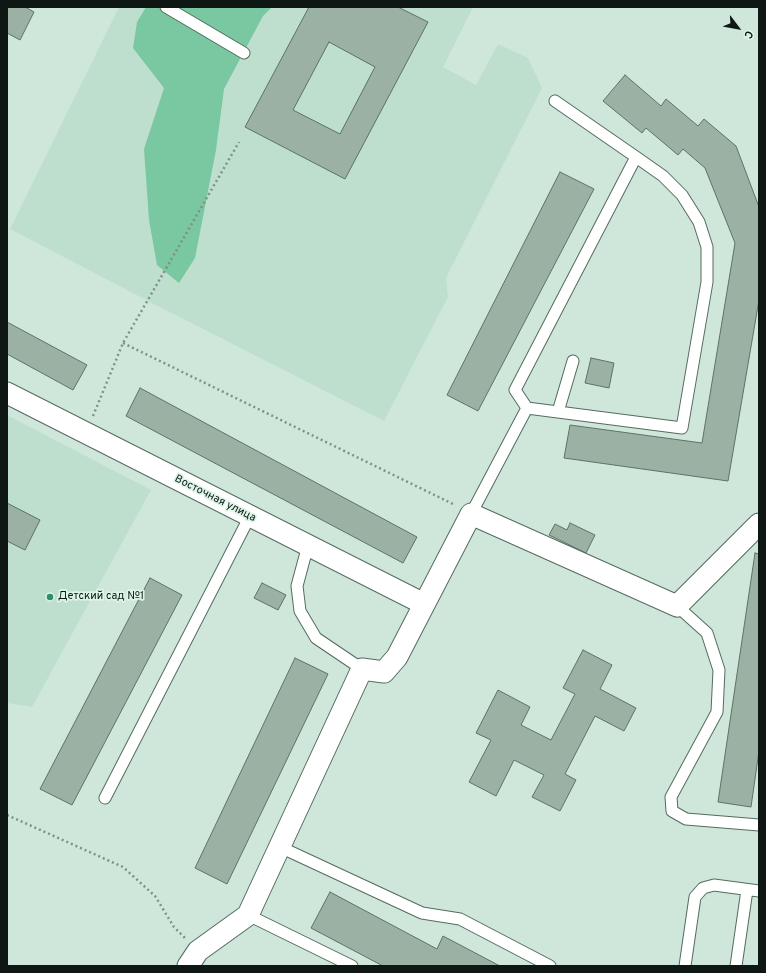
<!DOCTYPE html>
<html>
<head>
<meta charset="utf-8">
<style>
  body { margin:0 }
  #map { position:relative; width:766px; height:973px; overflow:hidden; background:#cfe7da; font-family:Overpass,sans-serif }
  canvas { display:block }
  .frame { position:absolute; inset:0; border:8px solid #0e1713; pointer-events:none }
  .north { position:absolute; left:718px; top:8px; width:40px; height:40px; -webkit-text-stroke:3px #dcf5e7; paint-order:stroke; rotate:122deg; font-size:11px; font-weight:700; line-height:16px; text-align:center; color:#0e1713 }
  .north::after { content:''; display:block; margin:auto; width:14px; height:18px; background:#0e1713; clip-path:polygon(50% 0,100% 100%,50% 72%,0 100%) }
</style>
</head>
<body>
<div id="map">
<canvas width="766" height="973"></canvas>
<div class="frame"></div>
<div class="north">С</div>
</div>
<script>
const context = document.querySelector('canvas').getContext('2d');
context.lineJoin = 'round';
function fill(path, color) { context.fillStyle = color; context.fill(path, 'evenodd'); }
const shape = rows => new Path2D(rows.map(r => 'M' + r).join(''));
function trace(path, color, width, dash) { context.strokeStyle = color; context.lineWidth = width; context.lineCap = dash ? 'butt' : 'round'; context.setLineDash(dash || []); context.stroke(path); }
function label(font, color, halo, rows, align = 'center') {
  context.font = font + ' Overpass,sans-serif'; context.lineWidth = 3.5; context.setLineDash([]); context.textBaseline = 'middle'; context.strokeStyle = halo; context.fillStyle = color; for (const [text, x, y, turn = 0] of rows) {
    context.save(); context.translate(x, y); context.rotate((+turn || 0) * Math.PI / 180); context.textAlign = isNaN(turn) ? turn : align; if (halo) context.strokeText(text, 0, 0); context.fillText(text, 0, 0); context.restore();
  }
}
const built = shape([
  [119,7,473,7,443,67,476,85,498,44,528,58,542,88,446,278,448,297,384,421,150,302,10,229],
  [7,415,151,490,32,707,7,703]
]);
const green = shape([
  [146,7,272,7,263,16,224,89,216,150,195,258,179,283,157,265,149,220,144,149,164,88,133,48,137,22]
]);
const building = shape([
  [7,7,25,7,34,12,20,40,7,33,7,7],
  [309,7,398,7,428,22,345,179,245,127,309,7],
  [329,42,375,67,340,134,293,110,329,42],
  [625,75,661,106,666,99,698,126,704,119,736,146,759,207,759,300,728,481,564,458,570,425,702,443,735,243,705,168,683,149,678,155,646,128,642,133,603,101,625,75],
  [560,172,594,189,478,411,447,395,560,172],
  [7,322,87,365,73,390,7,354,7,322],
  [591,358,614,363,609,388,585,383,591,358],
  [140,388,417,537,403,563,126,416,140,388],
  [7,503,40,520,25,550,7,541,7,503],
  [570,523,595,535,586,553,549,535,555,524,567,530,570,523],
  [755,553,759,554,759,751,751,807,718,802,755,553],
  [150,578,182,595,72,805,40,789,150,578],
  [262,583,286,595,278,610,254,598,262,583],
  [583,650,612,665,600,689,636,708,624,731,595,716,565,774,576,780,560,811,532,797,544,775,514,760,496,796,469,782,491,740,476,733,498,690,530,707,521,725,551,740,575,694,563,688,583,650],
  [295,658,328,674,227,884,195,868,295,658],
  [330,892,437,949,443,936,500,966,383,966,311,928,330,892]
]);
const path = shape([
  [123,343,455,505],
  [93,416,123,343,239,142],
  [7,815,123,867,155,896,174,927,185,938]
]);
const service = shape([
  [166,7,244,53],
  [527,408,682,428,707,282,707,247,699,222,682,195,663,176,636,157,555,101],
  [558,412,573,361],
  [471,514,527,408,515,390,636,157],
  [308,545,297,586,300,611,316,638,362,669],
  [677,606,707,633,719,670,717,712,671,797,672,811,686,819,759,825],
  [105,798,250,516],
  [280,847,422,913,460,919,550,966],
  [248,915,352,966],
  [685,966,695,897,703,888,714,885,759,891],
  [736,966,747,890]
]);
const minor = shape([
  [7,393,424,604],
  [188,966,198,951,248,915,362,669,384,672,397,657,471,514,677,606,759,524]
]);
const markers = [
  [50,597,4,"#308f68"]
];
const streetNames = [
  ["Восточная улица",215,499,27]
];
const poiNames = [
  ["Детский сад №1",58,597]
];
fill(built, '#bfdfce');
fill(green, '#79c8a2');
fill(building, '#9ab1a4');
trace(building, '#5c7267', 1);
trace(service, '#556b5f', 13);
trace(minor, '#556b5f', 23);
trace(path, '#7f9087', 2.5, [2, 3]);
trace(service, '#fff', 11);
trace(minor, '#fff', 21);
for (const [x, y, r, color] of markers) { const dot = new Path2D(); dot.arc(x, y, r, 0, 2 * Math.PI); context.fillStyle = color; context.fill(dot); trace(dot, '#dcf5e7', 1.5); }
label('11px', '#0e1713', '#dcf5e7', streetNames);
label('11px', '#0e1713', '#dcf5e7', poiNames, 'left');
</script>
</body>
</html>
